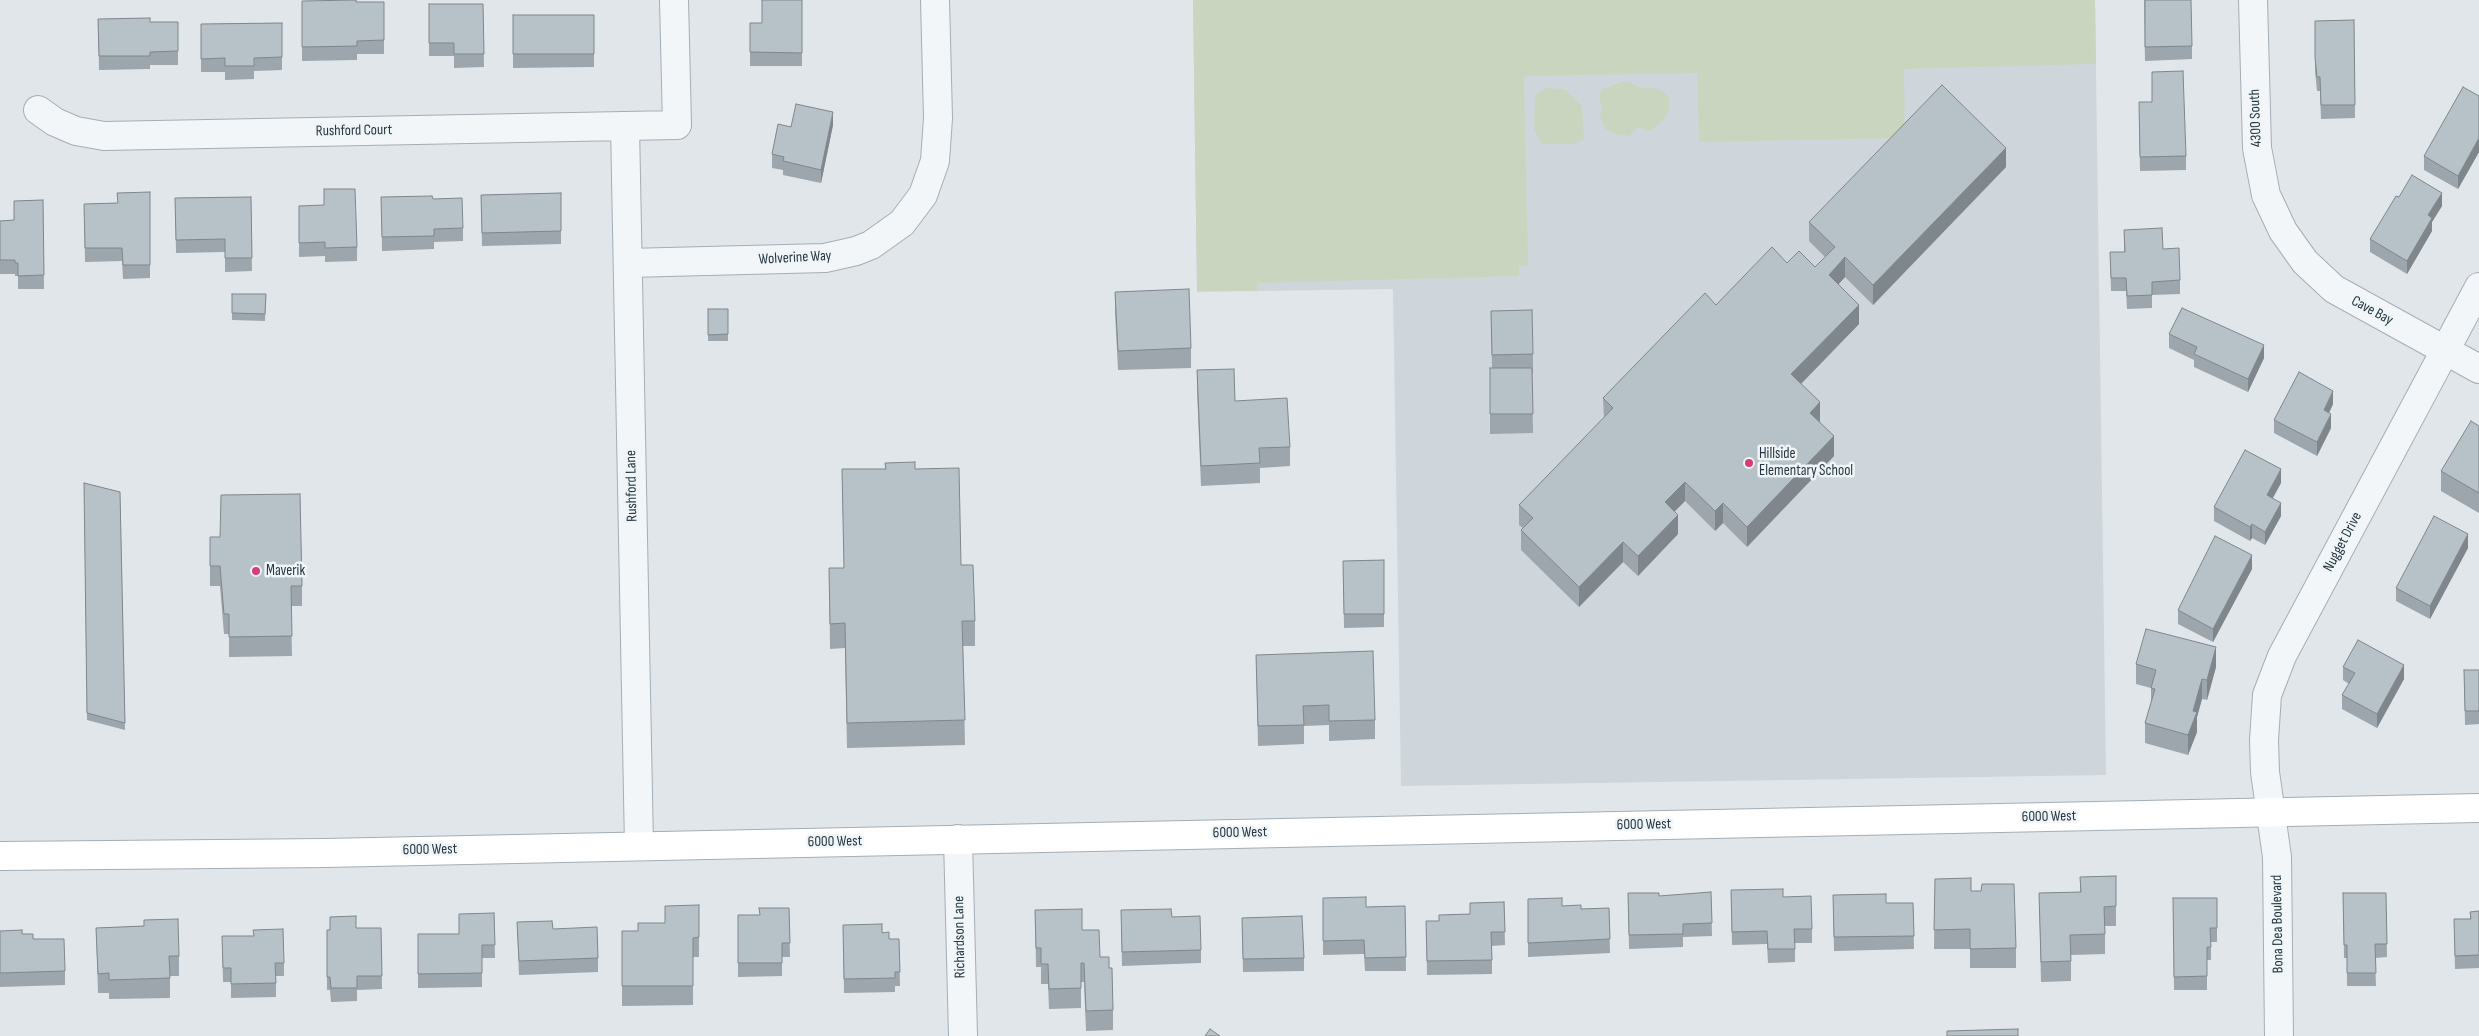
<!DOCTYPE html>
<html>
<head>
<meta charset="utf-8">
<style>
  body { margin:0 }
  canvas { display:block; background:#e0e6ea }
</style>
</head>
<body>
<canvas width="2479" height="1036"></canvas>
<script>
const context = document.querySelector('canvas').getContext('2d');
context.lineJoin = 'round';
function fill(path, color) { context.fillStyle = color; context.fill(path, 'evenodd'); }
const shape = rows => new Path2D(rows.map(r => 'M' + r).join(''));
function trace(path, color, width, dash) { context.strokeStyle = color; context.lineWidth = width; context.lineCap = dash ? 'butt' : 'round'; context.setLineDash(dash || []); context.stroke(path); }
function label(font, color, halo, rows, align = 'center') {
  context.font = font + ' "Sofia Sans Condensed",sans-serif'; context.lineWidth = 5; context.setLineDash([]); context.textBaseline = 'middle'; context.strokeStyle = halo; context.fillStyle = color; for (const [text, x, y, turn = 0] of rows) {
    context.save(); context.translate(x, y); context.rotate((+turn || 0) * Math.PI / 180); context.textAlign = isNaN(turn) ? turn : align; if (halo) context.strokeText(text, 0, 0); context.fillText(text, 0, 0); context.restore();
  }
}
const built = shape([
  [1193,0,2095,0,2106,775,1401,786,1393,289,1197,292]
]);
const green = shape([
  [1193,0,2095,0,2096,64,1904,69,1905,138,1699,142,1697,73,1524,76,1528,266,1519,266,1519,276,1258,283,1257,291,1197,291],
  [1621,82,1629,82,1641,88,1656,88,1666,94,1669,99,1669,110,1661,123,1649,131,1638,127,1629,136,1614,134,1605,129,1600,116,1602,110,1599,95,1603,89],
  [1546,88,1565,89,1582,106,1584,139,1576,144,1542,144,1534,129,1535,95]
]);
const street = shape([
  [2253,0,2257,148,2266,195,2283,231,2305,262,2334,289,2479,369],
  [38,110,55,122,76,131,104,136,677,125,674,0],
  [625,126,639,846],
  [628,263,825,258,856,251,871,245,902,223,923,195,935,161,938,118,935,0],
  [958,839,963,1036],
  [2279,1036,2277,857,2265,772,2264,740,2267,695,2282,656,2479,287]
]);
const secondary = shape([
  [0,856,325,853,2479,808]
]);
const wall = shape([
  [802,0,802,66,750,66,750,23,762,23],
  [2144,0,2192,46,2192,59,2145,61],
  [302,1,356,2,384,2,384,54,357,54,357,60,302,61],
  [429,4,483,4,484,67,454,68,454,56,429,56],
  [513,15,594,15,594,67,513,68],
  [98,19,150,22,178,22,178,65,150,65,150,69,99,70],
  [2354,20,2355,118,2321,119,2320,91,2317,91,2315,71,2315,21],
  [282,23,282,70,254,71,254,79,225,80,225,72,201,72,201,24],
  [2479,96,2479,152,2458,189,2424,170,2424,156],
  [2139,115,2186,156,2186,170,2140,171],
  [833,125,821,183,783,175,783,170,772,168,772,154,791,127],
  [2006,167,1873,305,1845,277,1838,284,1859,324,1801,384,1820,422,1834,456,1747,547,1723,523,1715,531,1685,501,1675,511,1678,534,1638,576,1623,562,1579,607,1521,550,1521,530,1523,528,1519,525,1519,505,1604,418,1603,398,1787,263,1815,267,1825,257,1809,241,1809,222],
  [150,192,150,278,123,279,122,261,85,262,84,204,117,203],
  [561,193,561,244,482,246,481,195],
  [251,197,252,271,225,272,225,252,176,253,175,198],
  [381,197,433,199,463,228,463,241,434,242,434,249,382,251],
  [2399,197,2442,206,2432,222,2432,231,2407,274,2370,252,2370,239],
  [43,200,44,289,18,289,18,276,15,276,15,274,0,274,0,221,14,220],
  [299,206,357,247,357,261,325,262,325,256,299,257],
  [2124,230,2163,249,2180,280,2180,294,2152,295,2152,308,2127,309,2126,291,2111,291,2110,252,2124,252],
  [1115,292,1191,348,1191,368,1118,370,1115,312],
  [232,294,266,294,265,321,232,320],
  [708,309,728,309,728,341,708,341],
  [1491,311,1533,354,1533,374,1532,374,1533,433,1490,434,1490,368,1492,368],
  [2169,334,2264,358,2248,392,2194,367,2194,360,2169,348],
  [1197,370,1235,401,1290,447,1290,466,1260,468,1260,483,1201,486,1197,390],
  [2333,404,2329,413,2331,428,2317,456,2274,433,2274,420],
  [2479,426,2479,513,2441,491,2441,471],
  [885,463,915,469,961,565,975,621,975,646,963,646,965,745,847,748,845,648,830,649,829,568,844,568,842,469,885,469],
  [84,483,120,492,125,730,87,720],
  [2281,483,2273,498,2281,516,2265,545,2252,538,2250,541,2214,521,2214,507],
  [210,537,302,586,302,606,291,606,292,656,229,657,229,634,224,634,220,586,210,586],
  [2468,548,2430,619,2396,601,2396,588],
  [1384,560,1384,627,1344,628,1343,561],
  [2252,569,2213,642,2178,624,2178,610],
  [1256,655,1375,720,1375,739,1329,741,1329,725,1304,726,1304,744,1258,746],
  [2136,664,2216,667,2207,700,2202,699,2197,717,2197,732,2188,755,2145,743,2145,723,2151,703,2151,688,2136,684],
  [2343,667,2404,679,2377,728,2342,709,2342,695,2349,684,2343,680],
  [2464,670,2479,670,2479,724,2465,725],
  [2116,876,2116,926,2105,926,2105,954,2071,955,2071,981,2041,982,2039,893,2080,892,2080,877],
  [1935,879,1971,891,2016,948,2016,968,1970,968,1970,949,1934,949],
  [1731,890,1783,897,1812,929,1812,943,1795,943,1795,962,1768,963,1767,944,1732,945],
  [1711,892,1712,936,1683,937,1683,947,1629,949,1628,893,1659,896],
  [2343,893,2386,893,2387,957,2375,958,2376,986,2347,986,2347,958,2344,958],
  [1833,895,1886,903,1913,903,1914,949,1834,951],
  [1323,898,1366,907,1405,906,1406,971,1365,971,1364,954,1323,955],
  [2173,898,2217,898,2217,942,2211,942,2211,960,2207,960,2207,990,2174,990],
  [1528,899,1562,906,1581,909,1609,908,1610,953,1528,957],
  [1504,902,1505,945,1492,946,1492,974,1427,975,1426,921,1439,921,1470,914],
  [699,905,699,957,693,957,693,1005,622,1006,622,931,638,931,665,923],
  [789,908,790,957,782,957,782,976,738,977,738,915,760,915],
  [1035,910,1082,930,1100,957,1109,968,1113,1010,1113,1030,1086,1031,1084,982,1081,982,1081,1008,1049,1009,1048,984,1041,984,1041,967,1036,967],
  [1121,910,1172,917,1201,950,1201,963,1122,966],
  [2479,911,2479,968,2455,969,2454,919,2470,919,2470,912],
  [494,913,495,958,482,958,482,987,418,988,418,934,459,934],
  [1242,918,1304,958,1304,971,1243,972],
  [517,922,553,929,598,958,598,972,519,975],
  [843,925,882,933,889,939,899,939,900,986,895,986,895,992,844,993],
  [144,926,179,956,179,976,170,976,170,998,109,999,109,993,98,993,96,928],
  [356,928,381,928,382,989,357,990,357,1001,331,1002,330,990,327,990,327,930],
  [0,931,22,934,33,939,65,971,65,985,0,987],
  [222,936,284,963,284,976,276,976,276,997,231,998,231,982,223,982]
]);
const shadedWall = shape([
  [833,112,833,125,821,183,821,170],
  [2479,138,2479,152,2458,189,2458,176],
  [2006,148,2006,167,1873,305,1873,285],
  [2442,193,2442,206,2432,222,2432,231,2407,274,2407,261,2428,215],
  [1845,257,1845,277,1829,295,1829,275],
  [1859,305,1859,324,1791,394,1791,374],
  [2264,345,2264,358,2248,392,2248,379],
  [2333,391,2333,404,2324,424,2324,410],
  [1820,402,1820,422,1810,413],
  [2331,414,2331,428,2317,456,2317,442],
  [1834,436,1834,456,1747,547,1747,527],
  [2281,469,2281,483,2267,508,2267,495],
  [1685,482,1685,501,1665,521,1665,502],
  [1723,503,1723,523,1715,531,1715,511],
  [2281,503,2281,516,2265,545,2265,532],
  [1678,515,1678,534,1638,576,1638,556],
  [2252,524,2252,538,2250,541,2250,527],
  [2468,534,2468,548,2430,619,2430,606],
  [1623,542,1623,562,1579,607,1579,587],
  [2252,555,2252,569,2213,642,2213,629],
  [2216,647,2216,667,2207,700,2207,680],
  [2404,665,2404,679,2377,728,2377,714],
  [2202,679,2202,699,2197,717,2197,732,2188,755,2188,735,2193,711]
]);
const building = shape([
  [356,0,356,2,384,2,384,40,357,41,357,46,302,47,302,1,356,0],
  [762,0,802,0,802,53,750,52,750,23,762,23,762,0],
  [2145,0,2191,0,2192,46,2145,47,2145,0],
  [429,4,483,4,484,54,454,54,454,43,429,43,429,4],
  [513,15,594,15,594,54,513,54,513,15],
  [150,18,150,22,178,22,178,51,150,52,150,56,99,56,98,19,150,18],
  [2354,20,2355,105,2321,105,2320,77,2317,77,2315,57,2315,21,2354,20],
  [282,23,282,57,254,58,254,66,225,66,225,58,201,59,201,24,282,23],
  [2183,71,2186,156,2140,157,2139,102,2152,102,2152,72,2183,71],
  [1942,85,2006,148,1873,285,1845,257,1829,275,1859,305,1791,374,1820,402,1810,413,1834,436,1747,527,1723,503,1715,511,1685,482,1665,502,1678,515,1638,556,1623,542,1579,587,1521,530,1533,518,1519,505,1613,408,1603,398,1705,293,1716,305,1772,247,1787,263,1799,251,1815,267,1835,247,1809,222,1942,85],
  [2463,87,2479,96,2479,138,2458,176,2424,156,2463,87],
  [796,104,833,112,821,170,783,161,784,157,772,154,778,124,791,127,796,104],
  [2412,175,2442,193,2428,215,2432,218,2407,261,2370,239,2396,196,2399,197,2412,175],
  [324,189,355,189,357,247,325,248,325,242,299,243,299,206,324,205,324,189],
  [150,192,150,265,123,265,122,248,85,248,84,204,118,203,117,193,150,192],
  [561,193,561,231,482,233,481,195,561,193],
  [432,196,433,199,462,198,463,228,434,229,434,236,382,237,381,197,432,196],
  [251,197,252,258,225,258,225,239,176,240,175,198,251,197],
  [43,200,44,275,18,276,18,263,15,263,15,260,0,260,0,221,14,220,14,201,43,200],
  [2162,228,2163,249,2179,248,2180,280,2152,282,2152,295,2127,296,2126,278,2111,278,2110,252,2125,252,2124,230,2162,228],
  [1189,289,1191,348,1118,351,1115,292,1189,289],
  [232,294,266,294,265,314,232,313,232,294],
  [2182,308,2264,345,2248,379,2194,354,2197,347,2169,334,2182,308],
  [708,309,728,309,728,334,708,335,708,309],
  [1532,310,1533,354,1492,355,1491,311,1532,310],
  [1490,368,1532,368,1533,414,1490,414,1490,368],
  [1234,369,1235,401,1287,398,1290,447,1259,448,1260,463,1201,466,1197,370,1234,369],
  [2299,372,2333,391,2324,410,2331,414,2317,442,2274,420,2299,372],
  [2471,421,2479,426,2479,493,2441,471,2471,421],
  [2245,450,2281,469,2267,495,2281,503,2265,532,2252,524,2250,527,2214,507,2245,450],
  [915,462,915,469,959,468,961,565,973,565,975,621,962,621,965,720,847,723,845,623,830,624,829,568,844,568,842,469,886,469,885,463,915,462],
  [84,483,120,492,125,723,87,713,84,483],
  [300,494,302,586,291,586,292,636,229,637,229,614,224,614,220,566,210,566,210,537,220,537,221,495,300,494],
  [2434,516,2468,534,2430,606,2396,588,2434,516],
  [2215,536,2252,555,2213,629,2178,610,2215,536],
  [1384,560,1384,614,1344,614,1343,561,1384,560],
  [2146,629,2216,647,2207,680,2202,679,2193,711,2197,712,2188,735,2145,723,2155,689,2151,688,2156,670,2136,664,2146,629],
  [2358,640,2404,665,2377,714,2342,695,2355,673,2343,667,2358,640],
  [1373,651,1375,720,1329,721,1329,705,1303,706,1304,725,1258,726,1256,655,1373,651],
  [2464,670,2479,670,2479,711,2465,711,2464,670],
  [2116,876,2116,906,2104,907,2105,934,2070,935,2071,961,2041,962,2039,893,2081,892,2080,877,2116,876],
  [1971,878,1971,891,1981,891,1982,884,2014,884,2016,948,1970,949,1970,929,1934,930,1935,879,1971,878],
  [1783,889,1783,897,1811,896,1812,929,1794,929,1795,949,1768,949,1767,931,1732,932,1731,890,1783,889],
  [1711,892,1712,923,1683,924,1683,934,1629,935,1628,893,1659,893,1659,896,1711,892],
  [2343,893,2386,893,2387,944,2375,944,2376,973,2347,973,2347,945,2344,945,2343,893],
  [1886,894,1886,903,1913,903,1914,936,1834,937,1833,895,1886,894],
  [1366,897,1366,907,1405,906,1406,957,1365,958,1364,940,1323,941,1323,898,1366,897],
  [1562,898,1562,906,1581,905,1581,909,1609,908,1610,939,1528,943,1528,899,1562,898],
  [2173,898,2217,898,2217,928,2210,928,2211,947,2207,947,2207,976,2174,977,2173,898],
  [1504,902,1505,932,1491,932,1492,960,1427,961,1426,921,1439,921,1439,915,1470,914,1470,903,1504,902],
  [699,905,699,937,693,938,693,986,622,986,622,931,638,931,638,923,665,923,665,906,699,905],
  [759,908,789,908,790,943,782,943,782,963,738,963,738,915,760,915,759,908],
  [1082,909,1082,930,1099,930,1100,957,1109,957,1109,968,1112,968,1113,1010,1086,1011,1084,963,1081,963,1081,988,1049,989,1048,964,1041,964,1041,948,1036,948,1035,910,1082,909],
  [1171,909,1172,917,1200,916,1201,950,1122,952,1121,910,1171,909],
  [2479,911,2479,955,2455,956,2454,919,2471,919,2470,912,2479,911],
  [494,913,495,945,482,945,482,973,418,974,418,934,459,934,459,914,494,913],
  [356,916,356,928,381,928,382,976,357,976,357,988,331,988,330,977,327,977,327,930,330,930,330,917,356,916],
  [1302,916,1304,958,1243,959,1242,918,1302,916],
  [178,919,179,956,169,956,170,978,109,980,109,973,98,974,96,928,144,926,144,920,178,919],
  [552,921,553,929,597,927,598,958,519,961,517,922,552,921],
  [882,924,882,933,889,932,889,939,899,939,900,972,895,972,895,978,844,979,843,925,882,924],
  [283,929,284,963,275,963,276,983,231,984,231,968,223,968,222,936,254,936,253,930,283,929],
  [22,930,22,934,33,934,33,939,64,939,65,971,0,973,0,931,22,930],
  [1210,1029,1220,1036,1205,1036,1210,1029],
  [2018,1029,2018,1036,1947,1036,1947,1031,2018,1029]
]);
const markers = [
  [1749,463,5,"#d83c76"],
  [256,571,5,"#d83c76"]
];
const streetNames = [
  ["4300 South",2256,118,-92],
  ["Rushford Court",354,131,-1],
  ["Wolverine Way",795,258,-3],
  ["Cave Bay",2372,311,29],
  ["Rushford Lane",632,486,-91],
  ["Nugget Drive",2343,542,-62],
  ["6000 West",2049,817,-1],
  ["6000 West",1644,825,-1],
  ["6000 West",1240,833,-1],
  ["6000 West",835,842,-1],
  ["6000 West",430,850,-1],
  ["Bona Dea Boulevard",2278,924,-91],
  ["Richardson Lane",960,937,-91]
];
const poiNames = [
  ["Hillside",1759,454],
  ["Elementary School",1759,471],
  ["Maverik",266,571]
];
fill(built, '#ced6dc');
fill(green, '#cad5c0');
trace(street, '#a5aeb5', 30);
trace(secondary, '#a5aeb5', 30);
trace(street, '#f3f6f8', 28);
trace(secondary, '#fff', 28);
fill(wall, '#9da6ac');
fill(shadedWall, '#80878c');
fill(building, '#b7c1c8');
trace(building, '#80878c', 1);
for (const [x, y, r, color] of markers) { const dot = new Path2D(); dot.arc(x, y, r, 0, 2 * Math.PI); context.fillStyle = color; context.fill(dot); trace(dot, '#f0f5f7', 2); }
label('15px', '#273743', '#f0f5f7', streetNames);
label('15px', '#273743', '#f0f5f7', poiNames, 'left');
</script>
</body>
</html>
